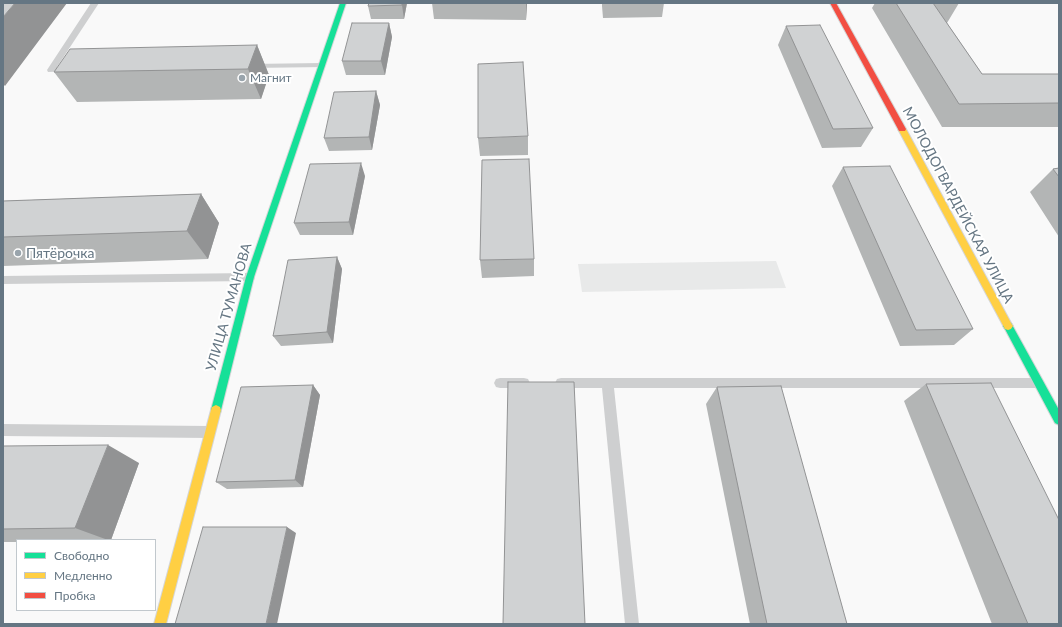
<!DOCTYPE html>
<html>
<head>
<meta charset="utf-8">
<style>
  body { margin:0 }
  #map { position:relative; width:1062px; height:627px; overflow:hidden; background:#f9f9f9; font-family:Lato,sans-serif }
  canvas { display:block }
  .frame { position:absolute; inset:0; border:4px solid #657683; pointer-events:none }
  .legend { position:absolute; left:16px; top:539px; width:140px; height:72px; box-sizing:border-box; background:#fff; border:1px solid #c1c8cd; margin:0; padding:5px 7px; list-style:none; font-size:12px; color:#657683 }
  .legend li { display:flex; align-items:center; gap:8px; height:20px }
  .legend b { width:20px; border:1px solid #c1c8cd }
</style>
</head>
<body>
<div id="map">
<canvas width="1062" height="627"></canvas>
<div class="frame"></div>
<ul class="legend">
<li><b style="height:5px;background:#16e098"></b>Свободно</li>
<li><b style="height:5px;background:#ffcf43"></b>Медленно</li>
<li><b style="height:5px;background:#f24e42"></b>Пробка</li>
</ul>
</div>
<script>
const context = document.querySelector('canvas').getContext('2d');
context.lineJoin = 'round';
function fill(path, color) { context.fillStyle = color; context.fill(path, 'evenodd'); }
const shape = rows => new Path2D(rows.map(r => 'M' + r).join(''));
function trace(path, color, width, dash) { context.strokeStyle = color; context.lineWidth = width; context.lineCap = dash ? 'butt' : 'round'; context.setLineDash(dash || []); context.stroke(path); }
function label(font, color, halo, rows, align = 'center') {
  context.font = font + ' Lato,sans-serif'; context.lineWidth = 4; context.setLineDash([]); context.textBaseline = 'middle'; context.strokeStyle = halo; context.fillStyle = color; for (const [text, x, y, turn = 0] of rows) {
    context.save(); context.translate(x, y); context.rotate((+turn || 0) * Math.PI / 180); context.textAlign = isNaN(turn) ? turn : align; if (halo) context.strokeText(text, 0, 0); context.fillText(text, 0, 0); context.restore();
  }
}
const built = shape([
  [776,261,786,288,582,292,578,264]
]);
const lane = shape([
  [91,3,99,3,57,67,69,67,73,69,69,71,48,72,47,70,91,3],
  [322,63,325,63,325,67,250,68,246,66,250,64,322,63],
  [250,273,254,274,255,277,254,280,250,281,3,284,3,276,250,273],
  [500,378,524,378,528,379,530,383,528,387,524,388,500,388,496,387,494,383,496,379,500,378],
  [561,378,1038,378,1042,379,1044,383,1042,387,1038,388,614,388,639,624,625,624,602,388,561,388,557,387,555,383,557,379,561,378],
  [3,424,209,426,213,428,215,432,213,436,209,438,3,436,3,424]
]);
const fast = shape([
  [340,3,346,3,254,277,221,410,220,413,216,415,212,413,211,410,246,277,340,3],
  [1008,322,1011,323,1059,410,1059,425,1055,423,1005,329,1003,326,1005,323,1008,322]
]);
const slow = shape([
  [899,127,902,127,906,129,1011,323,1013,326,1011,329,1008,330,1005,329,898,129,899,127],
  [216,405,220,407,221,410,166,624,154,624,211,410,212,407,216,405]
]);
const jam = shape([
  [830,3,836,3,906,129,905,131,899,131,898,129,830,3]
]);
const wall = shape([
  [407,3,404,19,371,19,368,6],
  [432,3,527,3,526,20,434,19],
  [602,3,664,3,662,17,603,18,602,6],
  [875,3,959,3,947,23,982,74,1059,74,1059,127,942,127,872,8],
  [389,23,392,37,385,75,346,75,342,61],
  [786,26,873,128,861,147,822,148,778,45],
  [257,45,269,75,261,99,77,102,54,72],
  [376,91,380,105,372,150,329,151,324,138],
  [528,136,528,155,480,156,478,138],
  [843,167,973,329,954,345,900,346,832,186],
  [1059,168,1059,237,1030,192,1053,169],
  [365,176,353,235,300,235,294,223],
  [201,194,219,223,208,259,3,266,3,201],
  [337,257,342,269,333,343,281,346,273,336],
  [534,259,534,276,482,278,480,260],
  [926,384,1059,624,992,624,904,401],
  [313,385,320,395,303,487,227,489,216,482],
  [717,387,847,624,750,624,706,404],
  [3,446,139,463,111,540,17,540,17,542,3,542]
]);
const shadedWall = shape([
  [15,3,67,3,5,86,3,84,3,17],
  [402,3,407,3,404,19,402,5],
  [526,3,527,3,526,20],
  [389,23,392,37,385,75,381,61],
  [257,45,269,75,261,99,248,69],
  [376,91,380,105,372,150,369,137],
  [361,163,365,176,353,235,349,222],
  [201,194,219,223,208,259,187,231],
  [337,257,342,269,333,343,327,332],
  [313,385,320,395,303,487,295,480],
  [108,445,139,463,111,540,108,540,75,528],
  [287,527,296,533,277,624,266,624]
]);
const building = shape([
  [3,3,15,3,3,17,3,3],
  [369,3,402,3,402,5,368,6,369,3],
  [896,3,933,3,982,74,1059,74,1059,103,959,104,896,3],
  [352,23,389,23,381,61,342,61,352,23],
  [820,25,873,128,833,129,786,26,820,25],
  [257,45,248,69,54,72,70,49,257,45],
  [523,62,528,136,478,138,478,64,523,62],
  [376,91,369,137,324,138,334,92,376,91],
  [529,159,534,259,480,260,482,160,529,159],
  [361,163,349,222,294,223,310,164,361,163],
  [890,166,973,329,916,330,843,167,890,166],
  [1059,168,1059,177,1053,169,1059,168],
  [201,194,187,231,3,237,3,201,201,194],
  [337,257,327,332,273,336,288,260,337,257],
  [508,382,574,382,585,624,503,624,508,382],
  [991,383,1059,520,1059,624,1028,624,926,384,991,383],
  [313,385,295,480,216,482,241,387,313,385],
  [781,386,847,624,767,624,717,387,781,386],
  [108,445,75,528,3,529,3,446,108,445],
  [203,527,287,527,266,624,175,624,203,527]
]);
const markers = [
  [242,78,4,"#99a4ac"],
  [18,253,4,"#99a4ac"]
];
const farPoinames = [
  ["Магнит",250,78]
];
const streetNames = [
  ["МОЛОДОГВАРДЕЙСКАЯ УЛИЦА",958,205,62],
  ["УЛИЦА ТУМАНОВА",229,307,-74]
];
const poiNames = [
  ["Пятёрочка",26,253]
];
fill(built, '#e8e9e9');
trace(fast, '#d5d6d7', 2);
trace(slow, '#d5d6d7', 2);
trace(jam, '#d5d6d7', 2);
fill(lane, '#cecfd0');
fill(fast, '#16e098');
fill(slow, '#ffcf43');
fill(jam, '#f24e42');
fill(wall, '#b3b5b5');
fill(shadedWall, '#929394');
fill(building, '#d0d2d3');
trace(building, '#929394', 1);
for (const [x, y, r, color] of markers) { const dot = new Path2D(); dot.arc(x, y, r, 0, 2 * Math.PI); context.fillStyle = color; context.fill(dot); trace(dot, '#fff', 1.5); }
label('12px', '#657683', '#fff', farPoinames, 'left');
label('14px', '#657683', '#fff', streetNames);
label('14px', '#657683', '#fff', poiNames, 'left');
</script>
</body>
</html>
